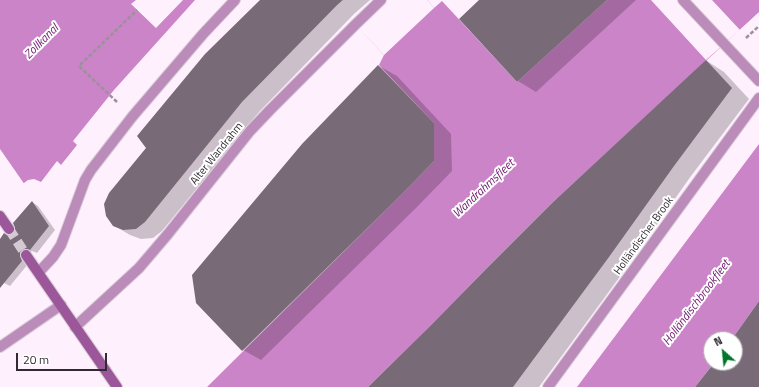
<!DOCTYPE html>
<html>
<head>
<meta charset="utf-8">
<style>
  body { margin:0 }
  #map { position:relative; width:759px; height:387px; overflow:hidden; background:#fef1fd; font-family:"Titillium Web",sans-serif }
  canvas { display:block }
  .north { position:absolute; left:703px; top:331px; width:40px; height:40px; box-sizing:border-box; background:#fff; border:1px solid #adaaad; border-radius:50%; rotate:333deg; font-size:11px; font-weight:700; line-height:16px; text-align:center; color:#312b31 }
  .north::after { content:''; display:block; margin:auto; width:14px; height:18px; background:#00762c; clip-path:polygon(50% 0,100% 100%,50% 72%,0 100%) }
  .scale { position:absolute; left:16px; top:353px; width:91px; height:18px; box-sizing:border-box; border:2px solid #312b31; border-top:0; padding-left:5px; font-size:12px; line-height:14px; white-space:nowrap; color:#312b31; -webkit-text-stroke:3px #fff; paint-order:stroke }
</style>
</head>
<body>
<div id="map">
<canvas width="759" height="387"></canvas>
<div class="north">N</div>
<div class="scale">20 m</div>
</div>
<script>
const context = document.querySelector('canvas').getContext('2d');
context.lineJoin = 'round';
function fill(path, color) { context.fillStyle = color; context.fill(path, 'evenodd'); }
const shape = rows => new Path2D(rows.map(r => 'M' + r).join(''));
function trace(path, color, width, dash) { context.strokeStyle = color; context.lineWidth = width; context.lineCap = dash ? 'butt' : 'round'; context.setLineDash(dash || []); context.stroke(path); }
function label(font, color, halo, rows, align = 'center') {
  context.font = font + ' "Titillium Web",sans-serif'; context.lineWidth = 4; context.setLineDash([]); context.textBaseline = 'middle'; context.strokeStyle = halo; context.fillStyle = color; for (const [text, x, y, turn = 0] of rows) {
    context.save(); context.translate(x, y); context.rotate((+turn || 0) * Math.PI / 180); context.textAlign = isNaN(turn) ? turn : align; if (halo) context.strokeText(text, 0, 0); context.fillText(text, 0, 0); context.restore();
  }
}
const water = shape([
  [0,0,195,0,114,90,73,141,77,145,61,165,57,161,41,182,34,179,28,180,24,183,0,212],
  [333,0,427,0,434,8,442,1,517,82,607,0,759,0,759,12,553,202,486,269,432,324,368,387,207,387,398,198,434,161,434,123,379,65,384,55],
  [759,144,759,301,732,339,711,339,711,363,714,363,695,387,577,387]
]);
const pier = shape([
  [136,0,183,0,156,28,131,4],
  [343,0,427,0,434,8,384,55,337,5],
  [651,0,712,0,740,30,706,60],
  [0,149,25,185,2,214,0,214]
]);
const shadow = shape([
  [262,0,370,0,354,14,259,112,162,231,153,238,141,239,130,235,113,225,147,149],
  [481,0,636,0,536,92,518,81],
  [707,61,724,72,749,99,691,176,627,267,539,387,370,387],
  [379,66,397,76,451,134,452,171,416,208,261,360,243,350],
  [32,202,38,206,55,230,37,253,32,251,26,255,28,264,10,286,4,283,0,276,0,240,10,236,16,233]
]);
const building = shape([
  [260,0,342,0,242,102,145,222,136,229,123,230,113,226,106,216,104,204,109,193,146,148,137,136,205,54],
  [479,0,607,0,517,82,459,19],
  [706,60,732,88,674,166,609,257,513,387,368,387,432,324,486,269,553,202],
  [378,65,434,123,434,161,398,198,242,351,196,303,192,275,302,144],
  [32,201,49,226,30,250,25,249,20,252,20,256,22,261,0,288,0,239,4,233,7,235,10,235,15,232,15,228,13,223],
  [759,301,759,387,695,387,714,363,735,363,735,339,732,339]
]);
const secondaryTunnel = shape([
  [9,229,26,255]
]);
const path = shape([
  [746,38,759,26],
  [117,102,79,66,137,10]
]);
const lane = shape([
  [39,272,53,257,61,245,85,180,91,170,132,117,203,34,235,0]
]);
const street = shape([
  [683,0,759,81],
  [75,327,139,268,168,234,250,131,270,110,356,24,381,0],
  [0,347,61,305],
  [548,387,759,98]
]);
const secondary = shape([
  [0,216,9,229],
  [26,255,117,387]
]);
const streetNames = [
  ["Alter Wandrahm",217,154,-51],
  ["Holländischer Brook",644,236,-54]
];
const waterNames = [
  ["Zollkanal",42,42,-45],
  ["Wandrahmsfleet",484,189,-43],
  ["Holländischbrookfleet",697,303,-53]
];
fill(water, '#cc84c9');
fill(pier, '#fef1fd');
fill(shadow, '#0003');
fill(building, '#786b77');
trace(secondaryTunnel, '#d5c9d4', 10, [10, 5]);
trace(lane, '#d9cdd8', 12);
trace(street, '#d9cdd8', 12);
trace(secondary, '#d9cdd8', 12);
trace(path, '#9b919a', 2.5, [4, 2]);
trace(lane, '#bb8cb9', 10);
trace(street, '#bb8cb9', 10);
trace(secondary, '#9b579a', 10);
label('11px', '#312b31', '#fff', streetNames);
label('italic 12px', '#701a71', '#fff', waterNames);
</script>
</body>
</html>
